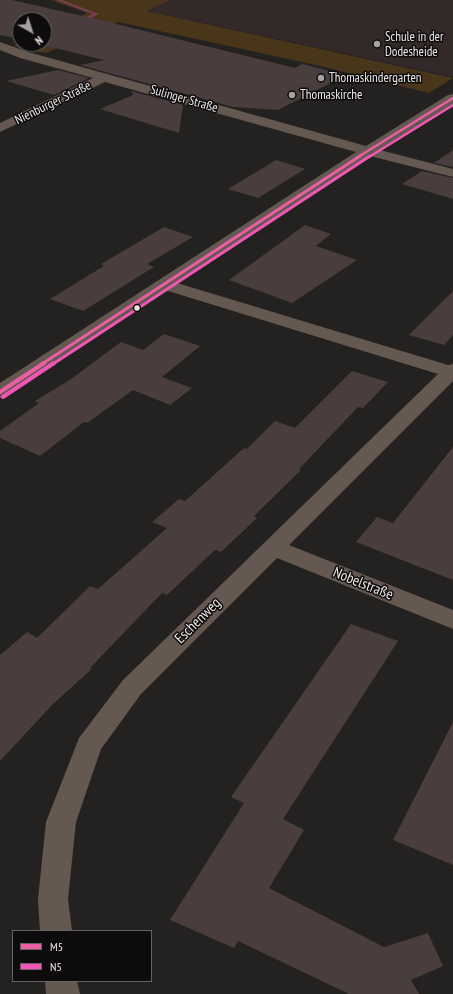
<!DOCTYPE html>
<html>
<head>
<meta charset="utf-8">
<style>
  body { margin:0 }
  #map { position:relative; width:453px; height:994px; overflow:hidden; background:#242221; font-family:"PT Sans Narrow",sans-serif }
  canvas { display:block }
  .legend { position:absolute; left:12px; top:930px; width:140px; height:52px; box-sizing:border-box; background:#0d0b0b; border:1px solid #656363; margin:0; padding:5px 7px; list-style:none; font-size:12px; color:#eae7e6 }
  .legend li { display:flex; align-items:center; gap:8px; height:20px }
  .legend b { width:20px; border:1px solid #656363 }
  .north { position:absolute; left:12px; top:12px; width:40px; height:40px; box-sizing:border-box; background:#0d0b0b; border:1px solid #656363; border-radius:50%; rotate:141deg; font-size:11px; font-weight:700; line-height:16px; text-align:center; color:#eae7e6 }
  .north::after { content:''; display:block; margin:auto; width:14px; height:18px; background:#a5a2a1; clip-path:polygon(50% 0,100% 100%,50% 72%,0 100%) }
</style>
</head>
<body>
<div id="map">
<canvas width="453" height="994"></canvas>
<ul class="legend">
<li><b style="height:5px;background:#eb5ea3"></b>M5</li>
<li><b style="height:5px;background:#f156b7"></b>N5</li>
</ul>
<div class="north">N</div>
</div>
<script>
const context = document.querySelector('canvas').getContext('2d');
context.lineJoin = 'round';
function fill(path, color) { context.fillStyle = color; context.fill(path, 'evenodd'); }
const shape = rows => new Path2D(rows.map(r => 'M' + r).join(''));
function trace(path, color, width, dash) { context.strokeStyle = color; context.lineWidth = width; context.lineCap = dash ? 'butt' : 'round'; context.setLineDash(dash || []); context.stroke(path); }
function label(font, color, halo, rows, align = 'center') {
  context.font = font + ' "PT Sans Narrow",sans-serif'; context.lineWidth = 3; context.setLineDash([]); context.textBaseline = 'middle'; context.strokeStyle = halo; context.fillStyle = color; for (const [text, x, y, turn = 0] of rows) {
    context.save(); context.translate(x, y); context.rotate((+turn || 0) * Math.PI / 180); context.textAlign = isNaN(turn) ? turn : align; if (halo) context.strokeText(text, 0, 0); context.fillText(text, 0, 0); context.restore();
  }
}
const built = shape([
  [173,0,453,0,453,77,148,11]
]);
const green = shape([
  [51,0,171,0,147,11,453,78,429,93,316,65,118,22,46,53,13,46,20,43,44,44,44,32,87,13]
]);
const stream = shape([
  [56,0,62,0,99,14,80,23,76,23,76,21,93,14,56,0],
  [23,44,30,44,20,48,18,47,23,44]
]);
const building = shape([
  [0,0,12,0,96,19,295,68,302,64,346,75,278,110,233,107,80,65,104,60,39,44,44,44,44,20,20,20,20,39,0,35],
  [58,70,89,78,54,95,6,81],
  [131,91,183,105,179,133,100,109,133,95],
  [453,150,453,167,434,163],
  [276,160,305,169,258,198,228,189],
  [422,171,453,178,453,199,402,184],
  [305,225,331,234,316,246,357,260,292,303,229,280],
  [164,227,193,237,147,264,154,267,83,311,50,299,104,266,101,264],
  [453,291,453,335,444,345,409,335],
  [164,334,200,346,162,377,192,388,170,405,133,390,87,423,84,422,40,456,0,438,0,431,39,403,35,401,71,379,121,342,143,350],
  [352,371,388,382,363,408,358,407,299,469,301,470,254,516,257,518,221,552,215,550,167,595,162,593,90,668,92,669,53,704,0,761,0,655,27,632,37,638,90,586,98,589,167,528,152,522,179,499,185,501,244,448,247,449,275,421,295,428],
  [453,447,453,580,356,542,377,517,393,523],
  [351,624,398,641,283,819,304,830,269,888,384,947,428,933,443,966,411,980,419,994,349,994,238,941,234,948,170,920,244,803,231,797],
  [453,722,453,865,393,840]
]);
const minor = shape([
  [0,42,28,52,366,146,448,95,453,94,453,104,380,150,453,169,453,177,370,156,244,240,177,283,448,365,453,364,453,381,289,545,453,610,453,629,277,558,141,694,101,749,76,822,68,899,72,931,40,931,38,899,46,822,79,738,123,680,438,374,165,290,7,396,0,398,0,383,356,152,105,82,0,132,0,123,93,78,20,58,0,50,0,42],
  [45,981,77,981,80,994,46,994,45,981]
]);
const bus1Far2 = shape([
  [358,157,453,98]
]);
const bus1Far1 = shape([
  [42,364,360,156]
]);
const bus1 = shape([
  [0,392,44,363]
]);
const bus2Far2 = shape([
  [369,157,453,105]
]);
const bus2Far1 = shape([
  [53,364,370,156]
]);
const bus2 = shape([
  [3,397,54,363]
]);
const markers = [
  [377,44,4,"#a5a2a1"],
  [321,78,4,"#a5a2a1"],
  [292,95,4,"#a5a2a1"],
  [137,308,3.5,"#eae7e6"]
];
const farPoinames = [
  ["Schule in der",385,37],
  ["Dodesheide",385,52],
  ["Thomaskindergarten",329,78],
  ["Thomaskirche",300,95]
];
const farStreetnames = [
  ["Sulinger Straße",184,99,16],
  ["Nienburger Straße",53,103,-26]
];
const streetNames = [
  ["Nobelstraße",363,584,22],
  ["Eschenweg",198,621,-45]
];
fill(built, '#322928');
fill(green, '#49351a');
fill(stream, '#783f53');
fill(building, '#493d3e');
fill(minor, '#655850');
trace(bus1Far2, '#eb5ea3', 2.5);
trace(bus1Far1, '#eb5ea3', 3);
trace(bus1, '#eb5ea3', 4);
trace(bus2Far2, '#f156b7', 2.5);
trace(bus2Far1, '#f156b7', 3);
trace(bus2, '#f156b7', 4);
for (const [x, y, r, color] of markers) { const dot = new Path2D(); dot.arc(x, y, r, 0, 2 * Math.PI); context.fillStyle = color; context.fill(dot); trace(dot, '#0d0b0b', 1.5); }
label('13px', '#eae7e6', '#0d0b0b', farPoinames, 'left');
label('13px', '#eae7e6', '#0d0b0b', farStreetnames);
label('15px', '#eae7e6', '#0d0b0b', streetNames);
</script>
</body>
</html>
